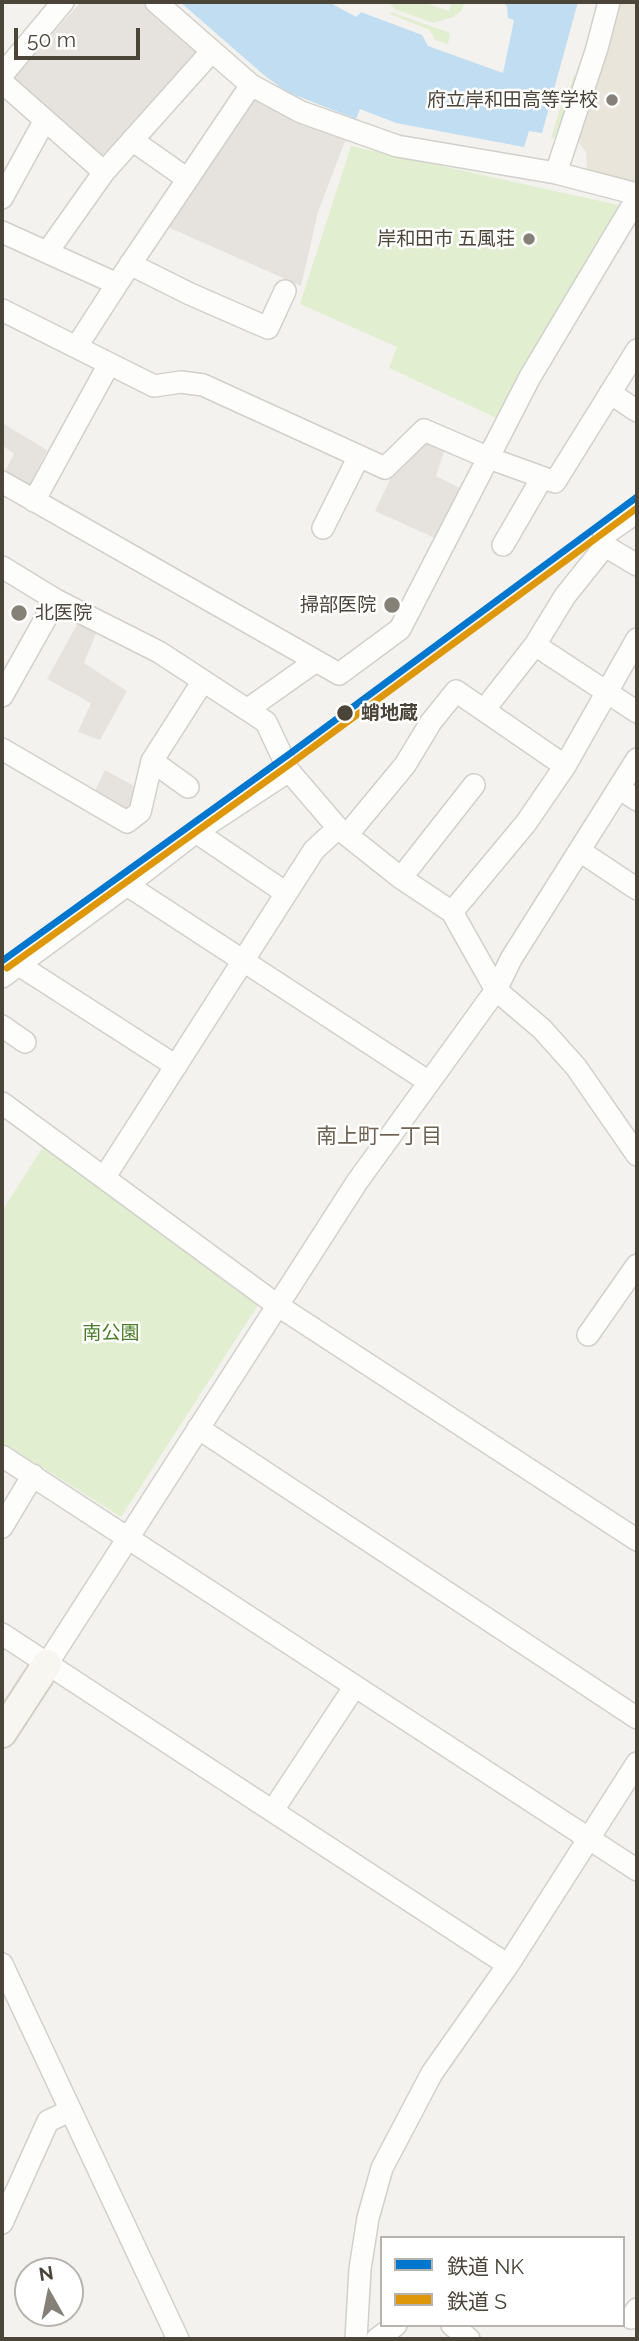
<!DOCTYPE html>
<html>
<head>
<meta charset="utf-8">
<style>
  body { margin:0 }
  #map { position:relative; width:639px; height:2341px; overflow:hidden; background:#f4f2ee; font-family:Raleway,"Noto Sans JP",sans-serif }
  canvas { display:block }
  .frame { position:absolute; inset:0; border:4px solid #4b4439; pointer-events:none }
  .legend { position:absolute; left:380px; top:2236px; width:245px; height:91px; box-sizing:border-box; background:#fff; border:2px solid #b7b4b0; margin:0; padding:9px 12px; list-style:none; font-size:21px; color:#4b4439 }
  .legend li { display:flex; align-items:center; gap:14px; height:35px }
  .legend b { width:35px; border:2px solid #b7b4b0 }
  .north { position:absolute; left:14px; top:2257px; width:70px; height:70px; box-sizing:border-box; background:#fff; border:2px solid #b7b4b0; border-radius:50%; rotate:351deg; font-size:19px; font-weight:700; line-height:28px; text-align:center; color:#4b4439 }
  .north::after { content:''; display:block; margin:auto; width:24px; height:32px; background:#868178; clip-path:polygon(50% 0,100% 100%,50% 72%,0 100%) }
  .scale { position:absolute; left:14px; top:28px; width:126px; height:32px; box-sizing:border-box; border:4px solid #4b4439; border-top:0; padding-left:9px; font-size:21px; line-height:24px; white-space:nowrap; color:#4b4439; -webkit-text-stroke:5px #fff; paint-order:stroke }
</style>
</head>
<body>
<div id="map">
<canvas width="639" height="2341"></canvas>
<div class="frame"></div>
<ul class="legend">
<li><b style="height:9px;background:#0077ce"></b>鉄道 NK</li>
<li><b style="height:9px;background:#dd9709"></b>鉄道 S</li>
</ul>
<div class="north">N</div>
<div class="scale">50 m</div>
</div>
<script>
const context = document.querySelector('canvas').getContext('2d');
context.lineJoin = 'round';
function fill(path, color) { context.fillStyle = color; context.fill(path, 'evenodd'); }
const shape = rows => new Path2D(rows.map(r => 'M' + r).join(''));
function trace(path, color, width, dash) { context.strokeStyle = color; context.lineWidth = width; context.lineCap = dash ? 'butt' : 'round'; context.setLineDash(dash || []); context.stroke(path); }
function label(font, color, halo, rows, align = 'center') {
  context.font = font + ' Raleway,"Noto Sans JP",sans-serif'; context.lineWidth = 5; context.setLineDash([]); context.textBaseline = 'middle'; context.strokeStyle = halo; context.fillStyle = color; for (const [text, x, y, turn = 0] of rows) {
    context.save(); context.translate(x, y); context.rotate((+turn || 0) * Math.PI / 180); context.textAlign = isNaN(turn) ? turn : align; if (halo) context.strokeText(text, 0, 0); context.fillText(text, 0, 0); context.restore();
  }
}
const education = shape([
  [616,2,637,2,637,188,587,176,586,152,573,135]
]);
const green = shape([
  [388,2,422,2,449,11,452,2,465,2,461,11,453,17,433,23,395,9],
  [391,12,450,33,448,44,435,40,430,30,390,14],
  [584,52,589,52,554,156,549,157,561,122,554,139,551,138,567,86,570,87,574,75,577,75],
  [351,146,623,206,501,420,389,368,397,347,300,304],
  [43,1147,258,1305,121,1517,2,1442,2,1211]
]);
const parking = shape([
  [81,2,142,2,198,51,101,160,10,81],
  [245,94,346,139,318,212,301,286,161,224],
  [2,423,47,450,28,489,3,475,14,454,2,445],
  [425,440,445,449,436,476,462,489,437,539,375,511,394,471],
  [79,621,97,631,84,663,127,691,100,740,78,732,91,703,47,679],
  [105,770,140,789,133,814,93,795]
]);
const water = shape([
  [180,2,329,2,356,17,361,12,422,35,428,46,503,73,514,20,508,18,507,6,502,2,578,2,542,133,529,131,524,147,396,123,360,109,356,119,287,92,264,75]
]);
const street = shape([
  [156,2,251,85,301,112,397,146,556,173,637,194],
  [2,75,63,2],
  [2,82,104,172,212,51],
  [132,140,186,178],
  [556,173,597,48,609,2],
  [2,198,45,120],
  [2,232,117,284,251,85],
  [48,251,104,172],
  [130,264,190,294,268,328,285,291],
  [2,310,154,386,181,382,203,385,385,468,424,430,489,458,555,482,637,350],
  [77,346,117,284],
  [610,393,637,411],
  [2,482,339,674,400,629,530,377,637,198],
  [34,501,109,364],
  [637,512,604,535,605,546,637,565],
  [323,528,359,456],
  [503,545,542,478],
  [2,567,56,600,159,652,266,722,289,771,338,828,401,878,452,912,496,990,542,1029,576,1067,637,1155],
  [535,645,637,712],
  [2,696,56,600],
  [248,709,316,661],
  [484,710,535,645,565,596,605,546],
  [2,749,127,822,140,812,152,761,203,681],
  [152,761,188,787],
  [619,788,637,800],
  [196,832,286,893],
  [347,835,405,765,431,722,456,691,565,766],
  [580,851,637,889],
  [401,878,474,785],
  [127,885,429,1082],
  [452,912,526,823,565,766,637,639],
  [19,965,176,1066],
  [2,977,127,885,196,832,289,771],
  [2,1026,25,1042],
  [2,1103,277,1305,637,1540],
  [104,1178,314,850,338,828],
  [588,1335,637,1265],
  [198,1428,637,1718],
  [2,1456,637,1870],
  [2,1527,33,1475],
  [2,1634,508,1965],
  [47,1664,357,1182,496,990,511,959,637,759],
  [273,1810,355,1686],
  [2,1964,178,2339],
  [2,2223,48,2121,70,2111],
  [631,2318,637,2309],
  [452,2325,469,2339],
  [356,2339,360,2269,368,2218,382,2168,432,2073,508,1965,637,1763],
  [377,2339,396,2325]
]);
const secondary = shape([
  [2,1733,47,1664]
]);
const rail1 = shape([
  [2,961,288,755,637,497]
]);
const rail2 = shape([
  [7,968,293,762,637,508]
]);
const markers = [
  [612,100,7,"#868178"],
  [529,239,7,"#868178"],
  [392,605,9,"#868178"],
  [19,613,9,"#868178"],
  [345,713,9,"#4b4439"]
];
const poiNames = [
  ["府立岸和田高等学校",598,100],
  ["岸和田市 五風荘",515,239],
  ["掃部医院",376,605],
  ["北医院",35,613,"left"]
];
const stopNames = [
  ["蛸地蔵",361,713]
];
const parkNames = [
  ["南公園",111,1333]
];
const neighbourhoodNames = [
  ["南上町一丁目",379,1137]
];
fill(education, '#eae5da');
fill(green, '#e1eecf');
fill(parking, '#e6e3df');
fill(water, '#c0ddf1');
trace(street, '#d2d0cb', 24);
trace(secondary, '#d3cfc5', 32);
trace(street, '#fdfdfc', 21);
trace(secondary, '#f7f6f1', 28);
trace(rail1, '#0077ce', 7);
trace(rail2, '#dd9709', 7);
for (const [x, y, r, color] of markers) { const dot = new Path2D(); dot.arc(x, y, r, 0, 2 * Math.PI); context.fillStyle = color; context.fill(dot); trace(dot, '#fff', 2.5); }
label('19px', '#4b4439', '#fff', poiNames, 'right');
label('bold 19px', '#4b4439', '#fff', stopNames, 'left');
label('19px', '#4a7f2a', '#fff', parkNames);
label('21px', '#6e6250', '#fff', neighbourhoodNames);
</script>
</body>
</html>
